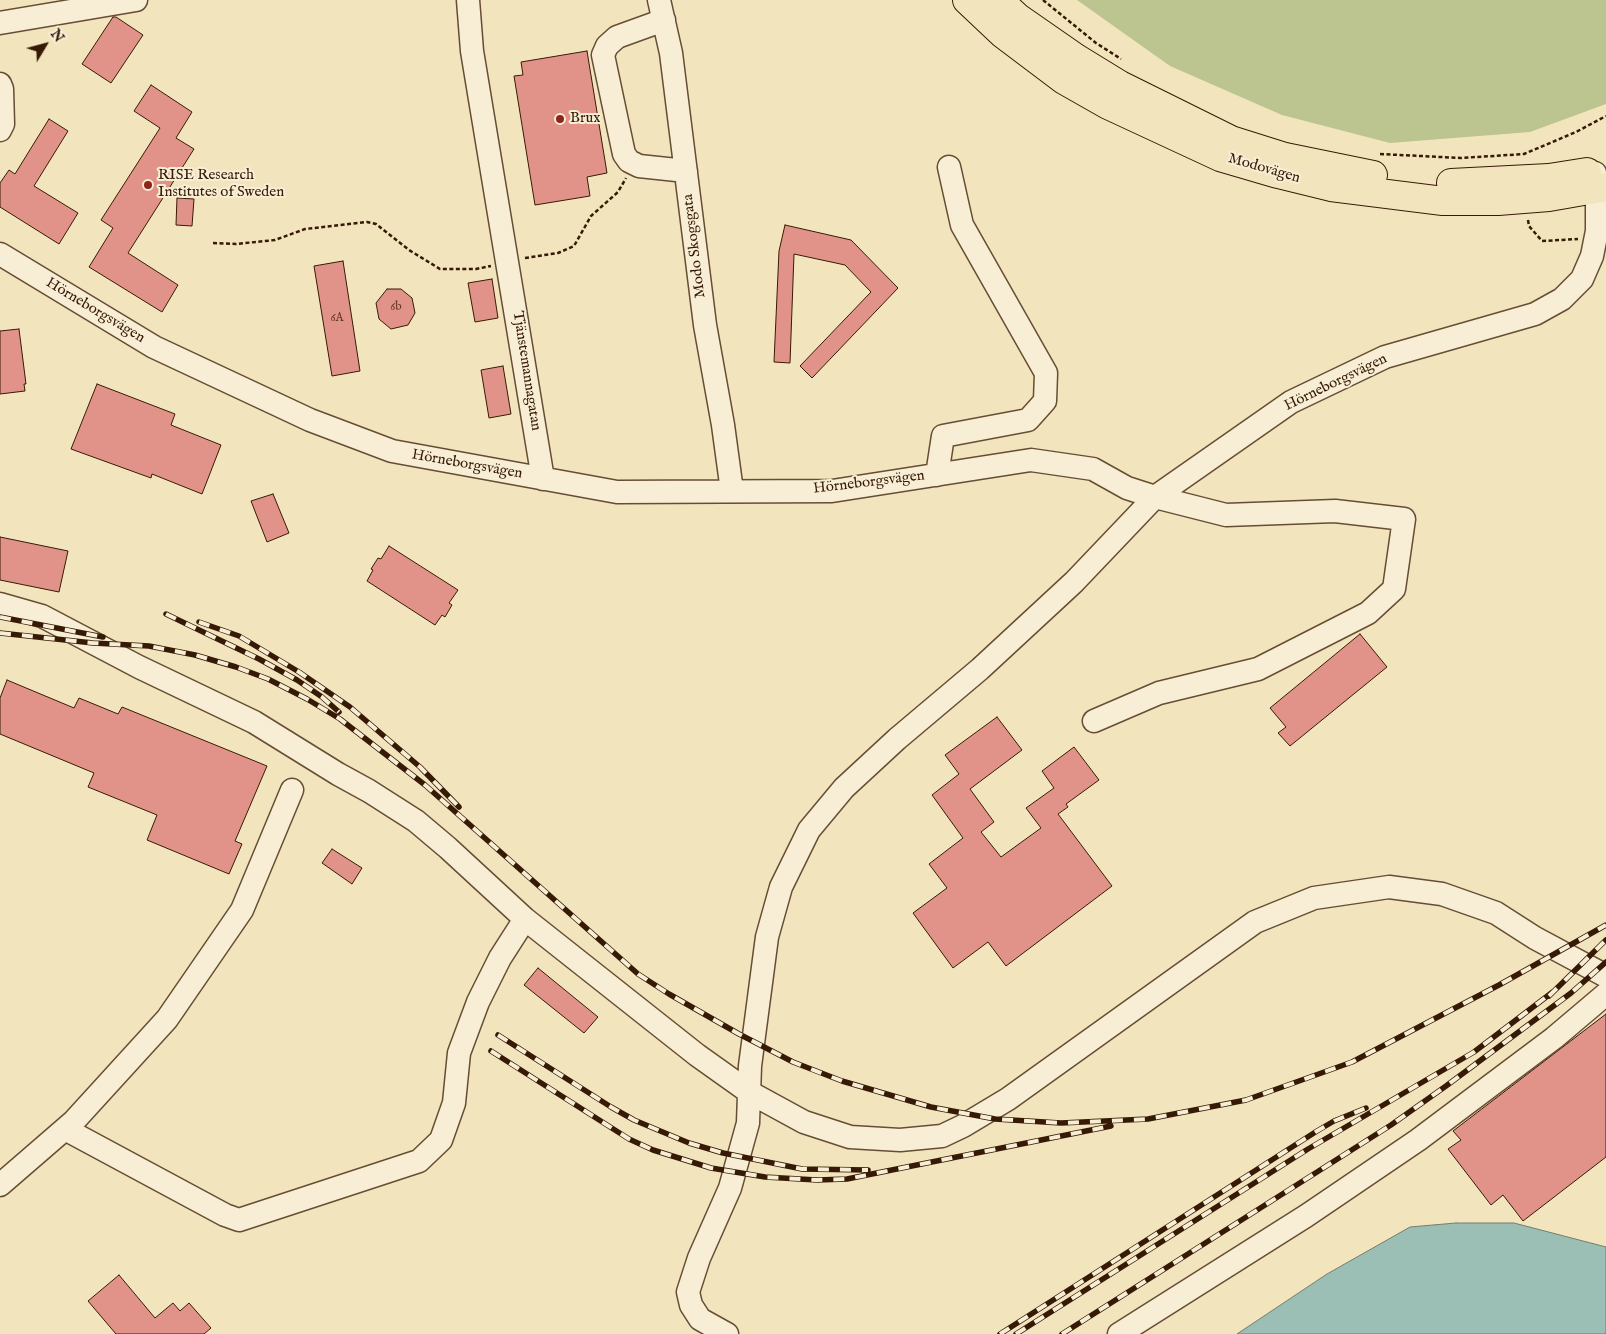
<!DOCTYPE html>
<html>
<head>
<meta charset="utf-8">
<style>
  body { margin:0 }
  #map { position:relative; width:1606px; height:1334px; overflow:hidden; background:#f2e5be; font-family:"IM FELL English",serif }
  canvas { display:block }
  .north { position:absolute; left:20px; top:20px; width:50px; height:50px; -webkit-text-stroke:4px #f7eed5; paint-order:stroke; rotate:53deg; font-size:14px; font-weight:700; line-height:20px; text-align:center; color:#371a05 }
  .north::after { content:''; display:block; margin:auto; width:18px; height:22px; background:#371a05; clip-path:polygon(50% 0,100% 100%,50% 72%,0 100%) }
</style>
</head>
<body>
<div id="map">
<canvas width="1606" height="1334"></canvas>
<div class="north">N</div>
</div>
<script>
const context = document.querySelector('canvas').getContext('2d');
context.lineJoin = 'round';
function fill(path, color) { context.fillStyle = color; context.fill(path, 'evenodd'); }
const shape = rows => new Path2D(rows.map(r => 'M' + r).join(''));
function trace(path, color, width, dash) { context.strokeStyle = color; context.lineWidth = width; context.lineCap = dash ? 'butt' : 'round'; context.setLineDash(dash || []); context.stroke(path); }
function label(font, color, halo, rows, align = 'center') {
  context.font = font + ' "IM FELL English",serif'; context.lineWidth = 4; context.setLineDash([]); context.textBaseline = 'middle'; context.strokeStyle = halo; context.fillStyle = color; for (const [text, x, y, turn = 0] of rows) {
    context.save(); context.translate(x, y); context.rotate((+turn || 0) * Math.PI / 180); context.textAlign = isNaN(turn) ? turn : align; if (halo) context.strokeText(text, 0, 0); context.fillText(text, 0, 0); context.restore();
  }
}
const green = shape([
  [1077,0,1606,0,1606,104,1530,132,1390,143,1282,115,1170,66]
]);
const water = shape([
  [1456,1223,1514,1223,1606,1247,1606,1334,1237,1334,1327,1274,1410,1227,1456,1223]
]);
const building = shape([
  [113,17,116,17,143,35,111,83,82,64,113,17],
  [587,51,607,173,587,177,590,196,535,205,514,76,523,75,521,62,587,51],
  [151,85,192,112,176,138,194,149,128,253,178,285,162,312,89,267,113,228,101,220,160,128,134,111,151,85],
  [49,119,68,131,34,186,78,213,59,244,0,207,0,183,9,170,15,174,49,119],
  [177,198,194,199,192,226,176,225,177,198],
  [785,225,851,240,898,288,812,378,800,366,871,292,845,265,794,254,790,363,774,362,779,251,785,225],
  [343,261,360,371,332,376,314,266,343,261],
  [492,279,498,318,475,322,468,283,492,279],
  [387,289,401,289,412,298,415,313,408,325,391,329,379,319,376,303,387,289],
  [19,329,26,384,24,384,25,391,0,394,0,331,19,329],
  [503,366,511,414,489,418,481,370,503,366],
  [97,384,175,414,171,425,221,445,202,494,152,474,151,478,71,449,97,384],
  [273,494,289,533,267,542,251,501,273,494],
  [0,537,68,551,59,592,0,580,0,537],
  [389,546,458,590,449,603,452,605,445,617,442,615,435,625,367,581,373,570,371,569,378,558,381,559,389,546],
  [1360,634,1387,667,1290,746,1278,733,1286,727,1270,708,1360,634],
  [7,680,74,708,79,698,118,714,122,707,267,766,235,841,242,844,229,874,147,840,157,815,88,787,94,773,0,734,0,698,7,680],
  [997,717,1022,750,970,789,994,822,981,832,1001,857,1041,828,1026,808,1054,788,1042,771,1074,747,1099,780,1066,804,1068,807,1058,814,1112,886,1006,966,988,942,953,968,913,913,947,888,929,864,963,838,932,795,959,774,945,755,997,717],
  [332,849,362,868,352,884,322,863,332,849],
  [538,968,598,1017,584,1033,524,985,538,968],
  [1606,1014,1606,1157,1523,1221,1503,1195,1491,1205,1448,1149,1461,1140,1453,1131,1606,1014],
  [119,1275,155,1318,173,1303,180,1311,189,1303,211,1328,204,1334,116,1334,88,1301,119,1275]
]);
const path = shape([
  [1043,0,1096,43,1121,59],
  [1380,154,1461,158,1524,154,1576,132,1606,116],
  [1528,220,1529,226,1542,241,1578,239],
  [213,243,236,244,275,240,305,229,367,222,376,224,409,250,440,269,476,269,491,266],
  [525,258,558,253,574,246,591,216,618,192,626,178]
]);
const minor = shape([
  [468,0,472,51,543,479],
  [659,0,671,53,705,325,723,425,732,491],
  [664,20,617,37,607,46,603,55,624,154,629,161,639,166,686,171],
  [0,23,136,0],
  [0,84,2,89,3,124,0,130],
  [0,254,154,347,310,420,392,451,617,492,832,491,1031,460,1093,469,1127,488,1155,497,1291,402,1385,357,1535,314,1562,299,1582,279,1592,256,1597,231,1597,189,1595,173],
  [937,475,943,436,1028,420,1045,401,1046,373,962,225,949,167],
  [0,604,42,616,139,667,254,722,338,774,369,791,416,821,448,848,525,919,697,1055,749,1092,804,1122,850,1137,900,1140,942,1136,963,1126,1008,1099,1255,922,1314,898,1389,887,1442,894,1496,913,1535,938,1606,976],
  [65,1129,225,1215,239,1220,419,1161,441,1140,454,1103,459,1053,478,1002,500,958,525,919],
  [0,1185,74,1121,167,1019,242,910,292,790],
  [727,1334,700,1319,691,1305,688,1292,699,1258,730,1188,748,1123,750,1066,767,937,781,887,809,830,844,788,897,739,980,669,1074,582,1155,497,1226,515,1335,511,1404,519,1394,589,1368,613,1258,669,1159,693,1094,721],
  [1119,1334,1306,1216,1418,1140,1554,1038,1606,994]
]);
const major = shape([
  [967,0,1003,34,1064,80,1108,105,1220,157,1278,174,1331,187,1443,201,1498,201,1549,197,1606,187],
  [999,0,1017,17,1076,58,1120,85,1231,140,1285,157,1373,175],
  [1451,183,1549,178,1587,172]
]);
const rail = shape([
  [166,614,259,659,297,680,322,697,339,712],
  [0,617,103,637],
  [199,622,239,636,299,672,350,707,420,767,459,807],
  [0,633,93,643,149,646,195,655,236,667,268,679,307,699,340,719,425,785,638,974,669,994,739,1034,793,1062,842,1081,931,1107,995,1119,1061,1123,1148,1119,1246,1100,1352,1062,1499,985,1606,925],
  [1549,996,1606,940],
  [498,1035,611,1107,634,1120,689,1143,723,1153,802,1169,868,1170],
  [491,1051,629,1139,653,1150,711,1168,765,1177,817,1180,847,1179,1111,1126],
  [1000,1334,1317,1131,1334,1121,1366,1108],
  [1016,1334,1308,1149,1474,1052,1554,991],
  [1062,1334,1391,1125,1446,1086,1571,993,1606,962]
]);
const markers = [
  [560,119,5,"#8f2418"],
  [148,185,5,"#8f2418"]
];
const numberNames = [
  ["6b",396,308],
  ["6A",337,319]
];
const poiNames = [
  ["Brux",570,119],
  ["RISE Research",158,176],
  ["Institutes of Sweden",158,193]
];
const streetNames = [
  ["Modovägen",1264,169,16],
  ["Modo Skogsgata",695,246,-97],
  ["Hörneborgsvägen",95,311,31],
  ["Tjänstemannagatan",526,371,81],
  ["Hörneborgsvägen",1336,383,-26],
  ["Hörneborgsvägen",467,465,10],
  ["Hörneborgsvägen",869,483,-7]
];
fill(green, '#bcc490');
fill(water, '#9bbfb4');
trace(water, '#737d6e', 1);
fill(building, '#e19389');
trace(building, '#371a05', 1);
trace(minor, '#664d33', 25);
trace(major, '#371a05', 30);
trace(path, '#371a05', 2.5, [4, 2.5]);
trace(minor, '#f7eed5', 22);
trace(major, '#f2e5be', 28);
trace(rail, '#371a05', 5.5);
trace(rail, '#f7eed5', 4, [11]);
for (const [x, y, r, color] of markers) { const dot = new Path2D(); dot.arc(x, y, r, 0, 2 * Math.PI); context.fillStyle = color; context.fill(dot); trace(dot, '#f7eed5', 2); }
label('12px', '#623826', null, numberNames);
label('15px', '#371a05', '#f7eed5', poiNames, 'left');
label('15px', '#371a05', '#f7eed5', streetNames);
</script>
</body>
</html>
